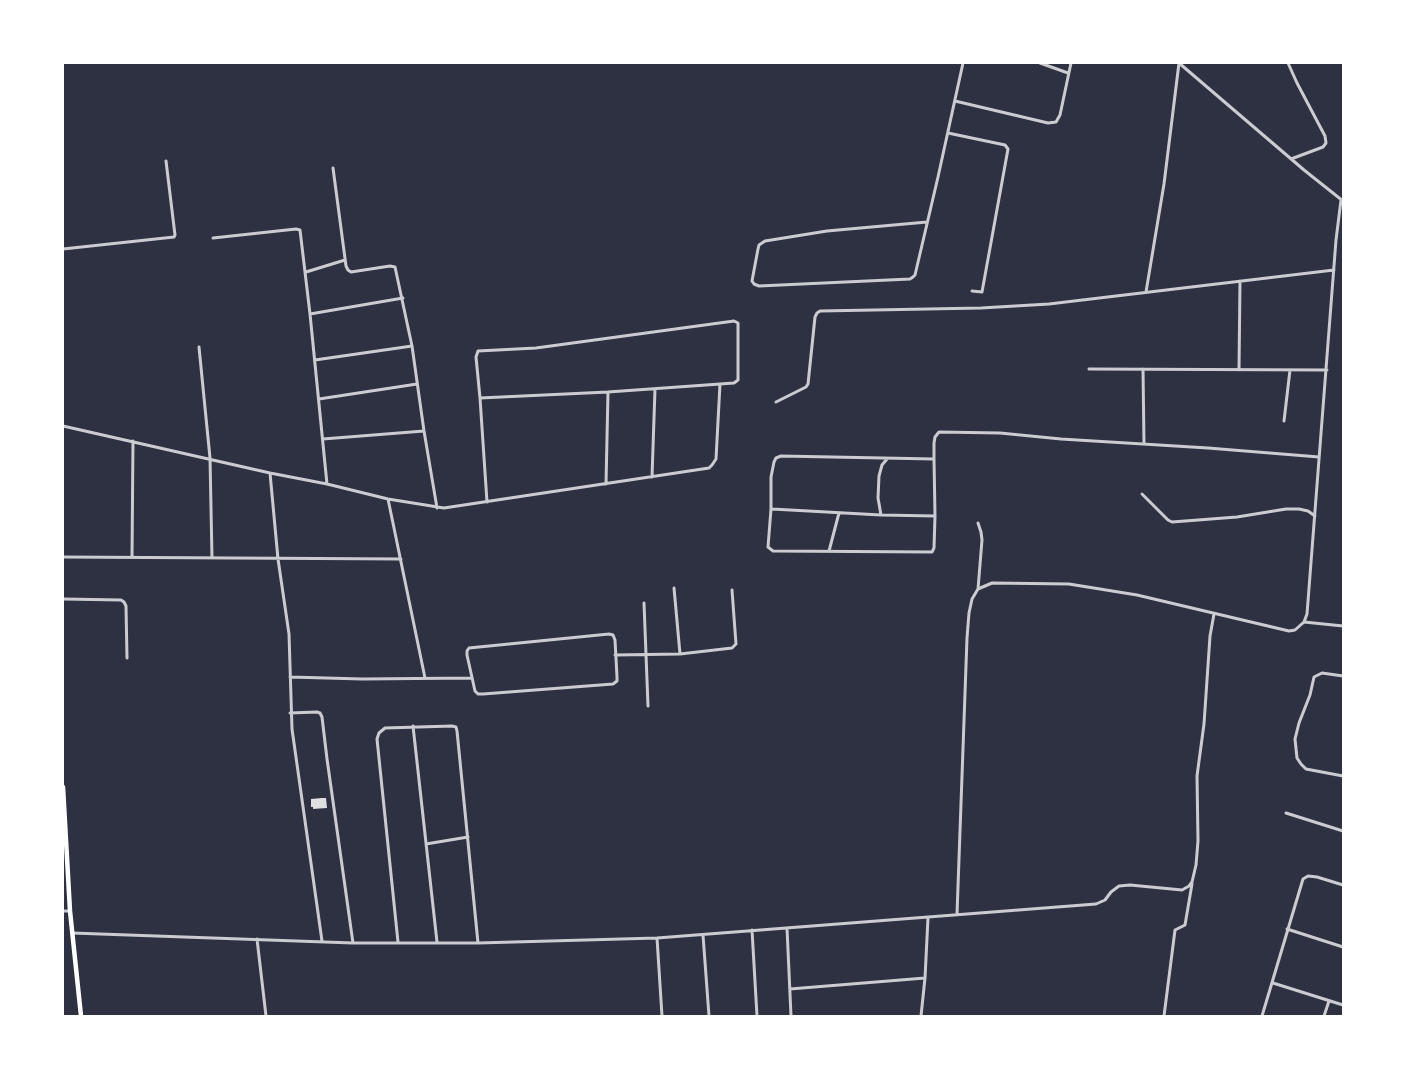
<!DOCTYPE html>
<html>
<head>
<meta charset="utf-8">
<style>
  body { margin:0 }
  #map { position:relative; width:1406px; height:1079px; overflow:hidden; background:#2d3142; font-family:"PT Sans Narrow",sans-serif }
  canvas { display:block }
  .frame { position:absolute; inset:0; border:64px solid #fff; pointer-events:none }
</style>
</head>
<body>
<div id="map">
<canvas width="1406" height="1079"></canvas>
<div class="frame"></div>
</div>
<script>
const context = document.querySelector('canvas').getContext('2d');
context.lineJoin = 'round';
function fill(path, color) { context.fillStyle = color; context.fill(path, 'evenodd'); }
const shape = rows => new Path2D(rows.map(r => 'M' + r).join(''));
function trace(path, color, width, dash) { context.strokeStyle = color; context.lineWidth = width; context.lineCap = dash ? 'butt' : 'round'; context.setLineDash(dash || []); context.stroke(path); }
const building = shape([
  [322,798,326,798,327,808,313,809,313,807,311,807,311,799]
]);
const minor = shape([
  [1040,63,1068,73],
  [1179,63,1304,170,1343,201],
  [1288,63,1297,83,1325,136,1326,143,1323,147,1291,159],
  [955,101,1048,123,1056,122,1060,115,1071,63],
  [948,133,1005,145,1008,149,982,292,972,291],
  [333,168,346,266,348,270,351,272,390,266,395,267,412,346,424,431,437,508],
  [927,222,827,231,765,241,759,245,758,249,752,281,754,284,759,286,910,279,913,277,915,275,938,177,963,63],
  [213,238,296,229,300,230,310,314,327,484],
  [63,249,174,237,175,235,166,161],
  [306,272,345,260],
  [1146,292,1164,184,1179,63],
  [310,314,403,298],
  [199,347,210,458,212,558],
  [315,360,412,346],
  [1089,369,1327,370],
  [1143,369,1144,444],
  [1239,370,1240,281],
  [480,398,608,392,734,383,738,380,738,323,734,321,536,348,478,351,476,357,480,398,487,502],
  [319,399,417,384],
  [776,402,806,387,808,384,815,317,817,313,820,311,981,308,1049,304,1334,270],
  [1284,421,1290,370],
  [63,426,270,473,327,484,388,499,444,508,709,468,712,465,716,459,720,384],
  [323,439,424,431],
  [934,459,781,456,776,458,774,462,771,477,771,509,768,547,773,551,932,552,934,548,935,516,934,459,934,443,935,437,939,432,1000,433,1061,439,1208,448,1319,457],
  [270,473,278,559,289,634,292,729,322,941],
  [652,477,655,389],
  [606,484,608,392],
  [1142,494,1168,520,1172,522,1237,517,1286,509,1299,509,1308,511,1315,516],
  [388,499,425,678],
  [772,509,881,515,935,516],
  [881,515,878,498,879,476,882,465,887,459],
  [978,523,981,532,982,540,978,589],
  [829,551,839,513],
  [63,557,401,559],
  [132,557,133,441],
  [674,588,680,654],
  [63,599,121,600,124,602,126,606,127,658],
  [644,603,648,706],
  [1304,622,1343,626],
  [609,634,613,635,615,640,617,677,617,681,613,684,483,694,478,694,475,691,467,655,467,651,469,648,609,634],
  [615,655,680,654,732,648,736,644,732,590],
  [1343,676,1322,673,1314,677,1310,695,1299,723,1295,739,1297,758,1301,764,1306,769,1343,776],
  [290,677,362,679,472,678],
  [290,713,317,712,320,713,322,717,327,759,353,943],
  [413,726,437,942],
  [1286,813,1343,831],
  [426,844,468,837],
  [63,911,70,911],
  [957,914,967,638,969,613,972,599,978,589,992,583,1069,584,1137,595,1289,631,1295,630,1304,622,1307,614,1336,240,1341,200],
  [787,928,791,1016],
  [1287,929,1343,947],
  [752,930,757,1016],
  [72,933,353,943,478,943,657,938,1096,904,1105,900,1111,892,1119,886,1130,885,1182,890,1189,886,1192,882,1196,865,1198,841,1197,776,1204,724,1210,636,1214,614],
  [703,935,709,1016],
  [657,938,662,1016],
  [257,939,266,1016],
  [398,942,377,739,379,733,385,728,452,726,456,727,457,731,478,943],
  [1273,983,1343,1005],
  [790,989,925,978],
  [921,1016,925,978,928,918],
  [1164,1016,1175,930,1185,925,1192,884],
  [1262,1016,1303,879,1308,876,1317,877,1343,885],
  [1324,1016,1329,1001]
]);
const secondary = shape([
  [63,787,70,911,81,1016]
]);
fill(building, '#e0e0e3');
trace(minor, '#caccd0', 3);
trace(secondary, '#fff', 4.5);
</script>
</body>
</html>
